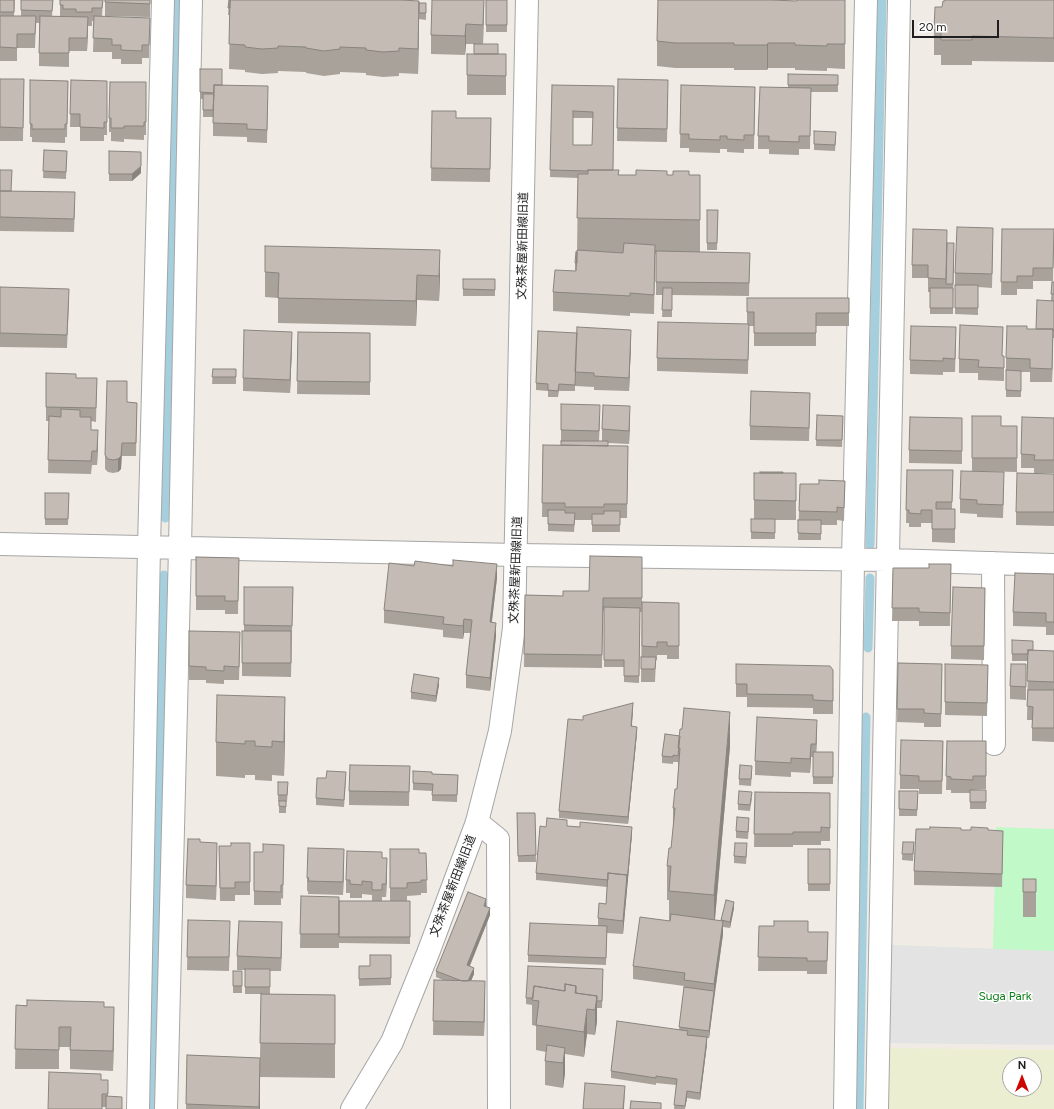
<!DOCTYPE html>
<html>
<head>
<meta charset="utf-8">
<style>
  body { margin:0 }
  #map { position:relative; width:1054px; height:1109px; overflow:hidden; background:#f0ece5; font-family:Figtree,sans-serif }
  canvas { display:block }
  .north { position:absolute; left:1002px; top:1057px; width:40px; height:40px; box-sizing:border-box; background:#fff; border:1px solid #a5a5a5; border-radius:50%; rotate:0deg; font-size:11px; font-weight:700; line-height:16px; text-align:center; color:#1f1f1f }
  .north::after { content:''; display:block; margin:auto; width:14px; height:18px; background:#cd0600; clip-path:polygon(50% 0,100% 100%,50% 72%,0 100%) }
  .scale { position:absolute; left:912px; top:20px; width:87px; height:18px; box-sizing:border-box; border:2px solid #1f1f1f; border-top:0; padding-left:5px; font-size:12px; line-height:14px; white-space:nowrap; color:#1f1f1f; -webkit-text-stroke:3px #fff; paint-order:stroke }
</style>
</head>
<body>
<div id="map">
<canvas width="1054" height="1109"></canvas>
<div class="north">N</div>
<div class="scale">20 m</div>
</div>
<script>
const context = document.querySelector('canvas').getContext('2d');
context.lineJoin = 'round';
function fill(path, color) { context.fillStyle = color; context.fill(path, 'evenodd'); }
const shape = rows => new Path2D(rows.map(r => 'M' + r).join(''));
function trace(path, color, width, dash) { context.strokeStyle = color; context.lineWidth = width; context.lineCap = dash ? 'butt' : 'round'; context.setLineDash(dash || []); context.stroke(path); }
function label(font, color, halo, rows, align = 'center') {
  context.font = font + ' Figtree,"Noto Sans JP",sans-serif'; context.lineWidth = 3; context.setLineDash([]); context.textBaseline = 'middle'; context.strokeStyle = halo; context.fillStyle = color; for (const [text, x, y, turn = 0] of rows) {
    context.save(); context.translate(x, y); context.rotate((+turn || 0) * Math.PI / 180); context.textAlign = isNaN(turn) ? turn : align; if (halo) context.strokeText(text, 0, 0); context.fillText(text, 0, 0); context.restore();
  }
}
const farmland = shape([
  [888,1048,1054,1050,1054,1109,887,1109],
  [1010,1065,1034,1065,1034,1089,1010,1089]
]);
const park = shape([
  [996,827,1054,829,1054,1045,889,945,993,949]
]);
const parking = shape([
  [889,945,1054,951,1054,1045,884,1043]
]);
const stream = shape([
  [165,518,177,0],
  [870,545,882,0],
  [868,648,870,578],
  [152,1109,164,575],
  [859,1109,866,717]
]);
const minor = shape([
  [0,544,517,555,889,560,1054,565],
  [993,563,994,744],
  [477,822,498,839,499,1109],
  [138,1109,149,547,163,0],
  [166,1109,180,548,191,0],
  [845,1109,853,560,866,0],
  [877,1109,899,0]
]);
const tertiary = shape([
  [352,1109,392,1042,428,953,477,822,500,731,514,628,527,0]
]);
const wall = shape([
  [0,0,15,0,14,16,21,16,21,0,53,0,52,16,60,16,60,0,103,0,102,17,150,18,149,58,142,58,142,64,121,64,121,59,112,59,112,52,93,52,94,21,92,21,92,26,88,26,87,51,69,51,69,67,39,66,39,23,36,23,35,48,17,48,17,61,0,61],
  [105,0,150,0,150,17,105,16],
  [229,0,401,0,419,3,426,3,426,20,419,19,418,74,399,73,399,76,383,77,366,75,366,73,340,72,340,74,324,76,306,73,306,72,278,71,278,73,262,74,245,72,245,70,229,69,230,15,228,15],
  [484,0,483,44,498,54,506,54,506,95,467,95,467,75,474,54,474,44,466,44,465,55,431,54,431,35],
  [507,0,507,32,486,32,486,25],
  [1054,0,1054,62,972,61,972,65,941,65,941,55,934,55,934,30,942,7],
  [845,24,845,69,827,68,827,71,795,70,795,68,768,68,767,70,734,70,734,68,675,68,657,66,657,41],
  [200,69,222,85,268,100,267,143,247,142,247,137,213,136,213,117,203,117,203,99,200,99],
  [788,74,838,75,838,92,811,92,810,149,799,149,799,155,769,154,769,149,758,149,758,136,788,87],
  [0,79,24,79,23,141,0,141],
  [618,79,668,93,667,142,617,141],
  [30,80,68,81,67,137,65,137,65,143,32,142,32,137,30,137],
  [71,80,107,81,107,135,104,135,104,141,80,141,80,127,70,127],
  [146,82,146,135,144,135,144,140,124,139,124,142,111,141,111,132,109,132,109,118],
  [552,85,614,86,613,170,619,175,700,175,700,252,750,253,749,296,672,295,672,317,662,317,663,295,656,295,656,254,655,254,654,314,630,313,630,316,553,311,553,292,576,271,576,270,575,270,575,263,577,252,578,178,550,177],
  [573,118,593,118,592,145,573,145],
  [681,85,755,87,754,149,744,149,744,153,727,152,727,149,720,149,720,153,689,152,689,148,680,148],
  [432,111,456,118,491,118,490,182,431,181],
  [814,131,836,138,835,151,814,150],
  [44,150,67,151,66,179,43,178],
  [109,151,141,173,132,181,109,181],
  [0,170,12,191,75,206,74,232,0,231],
  [707,210,718,210,717,250,707,250],
  [1002,229,1054,229,1053,281,1033,281,1033,289,1017,289,1017,295,1001,295],
  [993,242,992,288,978,287,978,315,955,314,955,273],
  [954,243,953,314,930,314,930,292,928,292,928,278,912,278,912,265,947,245],
  [265,246,440,275,439,301,417,300,416,326,278,323,278,298,265,297],
  [463,279,495,279,495,296,463,296],
  [1052,282,1054,282,1054,338,1053,338,1052,382,1030,382,1030,372,1021,372,1021,397,1006,397,1006,358,1027,329,1036,329,1051,300],
  [0,287,69,302,67,348,0,347],
  [747,298,849,298,849,326,816,326,816,346,754,346,754,326,749,326,748,374,657,371,657,358,747,324],
  [298,332,370,333,370,395,297,394],
  [956,340,955,372,943,372,943,375,910,374,910,360],
  [631,343,629,391,594,390,594,387,575,386,575,383,575,391,559,391,558,397,548,397,548,391,536,390,536,383],
  [292,345,290,393,243,391,243,378],
  [1004,356,1004,381,978,380,978,373,959,373,959,359],
  [213,369,236,369,236,384,212,384],
  [46,373,76,378,97,378,96,422,91,421,91,430,98,443,97,465,92,465,91,474,48,473,49,421,46,421],
  [127,402,137,403,136,456,122,456,121,469,118,472,113,473,108,472,105,469,105,455],
  [561,404,600,419,599,441,602,441,602,429,630,420,629,444,608,443,608,446,628,446,627,518,620,518,620,532,592,532,592,520,575,520,574,532,548,531,548,517,542,517,543,445,561,445],
  [810,407,809,441,750,440,750,426],
  [817,415,843,416,842,447,816,446],
  [972,416,1001,426,1017,426,1017,472,972,471],
  [962,418,962,464,909,463,909,450],
  [1054,418,1054,473,1034,473,1034,468,1021,468,1021,454],
  [907,470,953,470,952,509,955,509,955,543,932,542,932,523,921,523,921,527,909,527,909,523,906,523],
  [754,473,796,473,796,520,775,520,775,539,751,539,751,519,754,519],
  [1054,474,1054,526,1016,525,1016,512],
  [845,481,844,521,837,520,837,525,821,525,821,540,798,540,800,484,819,484],
  [1004,486,1003,518,977,517,977,514,960,513,960,499],
  [45,493,69,493,68,525,45,525],
  [196,557,239,558,238,614,225,614,225,610,196,610],
  [642,557,642,612,640,612,639,683,624,682,624,667,604,667,604,611,603,611,602,668,524,667,525,595,563,596,589,591],
  [951,564,950,626,919,626,919,621,892,621,893,568,929,568],
  [1054,574,1054,635,1046,635,1046,627,1013,626,1013,612],
  [497,578,492,622,496,636,490,691,466,688,466,675,471,633,464,633,463,639,443,637,443,630,384,623,384,610],
  [244,587,293,587,291,677,242,676,242,631,244,631],
  [985,588,984,660,951,659,951,646],
  [642,602,679,603,679,659,667,659,667,655,657,655,657,660,656,660,655,682,641,682],
  [189,631,240,646,239,680,224,680,224,684,206,683,206,680,189,680],
  [1012,640,1033,650,1054,651,1054,742,1032,741,1032,720,1027,720,1028,661,1012,661],
  [898,663,942,664,941,727,924,727,924,723,897,722],
  [736,664,833,670,833,714,813,714,813,708,747,707,747,697,736,697],
  [1026,664,1026,700,1010,699,1010,686],
  [988,665,987,716,945,715,945,702],
  [439,685,436,702,411,699,411,692],
  [633,710,632,726,637,733,628,824,559,818,559,811,583,720],
  [285,731,284,776,272,775,272,781,255,780,255,775,245,775,245,778,216,776,216,742],
  [817,733,816,752,833,752,833,784,813,784,813,757,811,757,810,773,791,772,791,777,755,775,755,761],
  [665,734,730,746,715,920,721,921,721,920,734,908,730,928,723,927,723,934,709,1038,707,1038,707,1044,700,1100,687,1098,685,1109,674,1109,676,1085,656,1083,656,1085,611,1078,611,1071,679,1030,684,986,633,979,633,966,669,921,669,900,667,900,667,866,671,848,673,830,673,808,677,789,678,771,678,762,673,762,673,764,662,763,662,756],
  [943,741,942,794,919,794,919,789,900,789,900,775],
  [947,741,986,755,986,789,973,789,986,790,986,809,970,809,970,793,951,793,951,790,946,790],
  [410,766,409,806,349,805,349,791],
  [413,771,432,774,458,775,457,802,432,801,432,791,413,790],
  [752,773,751,786,739,785,739,779],
  [346,779,344,807,316,805,316,798],
  [278,782,288,789,287,802,286,802,286,813,279,813,279,801,278,801],
  [899,791,918,791,917,816,899,816],
  [755,792,830,793,830,841,821,841,821,845,793,845,793,847,754,847],
  [752,798,750,811,738,810,738,804],
  [517,813,535,813,536,862,518,862],
  [749,825,748,839,736,838,736,831],
  [567,826,632,834,623,934,607,933,606,965,528,962,528,955,598,926,598,918,606,904,607,887,536,880,536,873,546,827],
  [961,830,988,830,1003,844,1002,887,914,885,914,871],
  [200,842,217,856,216,900,186,898,186,885],
  [903,842,914,842,913,861,902,860],
  [250,843,250,895,235,895,235,901,220,901,219,846,231,846],
  [284,845,283,899,281,898,281,905,254,905,254,852,263,852],
  [390,849,419,853,426,853,427,893,421,893,421,895,407,896,407,901,410,901,410,944,339,943,339,948,300,948,301,896,339,901,372,901,372,895,362,894,362,898,350,898,350,893,346,893,346,880,382,858,387,872,386,897,382,897,382,901,390,901],
  [808,849,830,849,830,891,808,891],
  [747,850,746,864,734,863,734,856],
  [344,862,343,895,308,894,308,891,307,891,307,878],
  [1023,879,1036,879,1036,917,1023,917],
  [486,906,490,915,470,966,474,974,471,981,485,995,484,1036,433,1035,434,980,445,981,436,977,436,971],
  [188,920,230,935,229,971,187,970],
  [759,926,808,932,828,932,827,974,807,974,807,971,758,971],
  [282,936,281,971,270,971,270,994,335,995,335,1078,260,1077,260,1109,186,1109,187,1055,260,1058,261,994,245,994,245,970,237,970,237,956],
  [391,955,391,985,359,986,359,966,370,966],
  [233,971,242,971,242,993,233,993],
  [603,976,602,1008,597,1008,597,1021,595,1035,587,1034,584,1057,565,1054,565,1073,563,1088,545,1085,545,1061,546,1052,536,1050,536,1026,532,1025,532,1005,526,1004,526,998],
  [16,1005,104,1007,114,1026,113,1071,70,1069,70,1047,59,1047,59,1069,15,1069],
  [101,1080,108,1080,108,1096,106,1107,102,1107,102,1109,48,1109]
]);
const shadedWall = shape([
  [484,0,483,44,483,25],
  [419,1,419,26,418,74,418,49],
  [88,17,88,30,87,51,87,38],
  [466,24,466,44,465,55,465,36],
  [768,43,768,68,767,70,767,45],
  [141,166,141,173,132,181,132,174],
  [440,250,440,275,439,301,439,276],
  [417,275,417,300,416,326,416,301],
  [1053,329,1053,342,1052,382,1052,369],
  [631,330,631,343,629,391,629,378],
  [292,332,292,345,290,393,290,380],
  [630,406,630,420,629,444,629,431],
  [98,430,98,443,97,465,97,451],
  [122,443,121,469,118,472,118,459],
  [497,564,497,578,490,635,490,622],
  [464,619,464,633,463,639,463,626],
  [496,623,496,636,490,691,490,678],
  [439,678,439,685,436,702,436,696],
  [285,697,285,731,284,776,284,742],
  [633,703,633,710,631,732,631,726],
  [730,712,730,746,714,929,714,895],
  [817,720,817,733,816,758,816,744],
  [637,727,637,733,628,824,628,817],
  [811,744,811,757,810,773,810,759],
  [632,827,632,834,623,934,623,921],
  [217,843,217,856,216,900,216,886],
  [344,849,344,862,343,895,343,882],
  [387,858,387,872,386,897,386,884],
  [486,899,486,906,484,912,484,906],
  [734,902,734,908,730,928,730,922],
  [490,908,490,915,467,972,467,965],
  [723,921,723,934,714,998,714,984],
  [282,922,282,936,281,971,281,958],
  [474,968,474,974,467,990,467,983],
  [485,981,485,995,484,1036,484,1022],
  [714,991,714,998,709,1038,709,1031],
  [597,996,597,1021,595,1035,595,1010],
  [114,1007,114,1026,113,1071,113,1051],
  [587,1009,587,1034,584,1057,584,1032],
  [707,1037,707,1044,700,1100,700,1093],
  [565,1048,565,1073,563,1088,563,1063],
  [260,1058,260,1109,259,1109],
  [625,1086,624,1109,623,1109],
  [687,1091,687,1098,685,1109]
]);
const building = shape([
  [0,0,14,0,14,12,0,12,0,0],
  [21,0,53,0,52,11,21,10,21,0],
  [60,0,103,0,102,8,92,8,92,12,76,12,76,9,63,9,63,5,60,5,60,0],
  [105,0,150,0,150,4,105,2,105,0],
  [229,0,230,0,230,8,228,8,229,0],
  [230,0,401,0,419,1,418,49,399,48,399,51,383,52,366,50,366,48,340,47,340,49,324,51,306,48,306,47,278,46,278,48,262,49,245,47,245,45,229,44,230,0],
  [432,0,484,0,483,25,466,24,465,36,431,35,432,0],
  [486,0,507,0,507,25,486,25,486,0],
  [658,0,771,0,797,1,797,0,845,0,845,44,827,44,827,46,795,45,795,43,768,43,767,45,734,45,734,43,675,43,657,41,658,0],
  [945,0,1054,0,1054,38,972,36,972,40,941,40,941,30,934,30,935,7,942,7,943,1,945,1,945,0],
  [419,3,426,3,426,13,419,13,419,3],
  [0,16,36,16,35,34,17,34,17,48,0,47,0,16],
  [40,16,88,17,87,38,69,38,69,53,39,53,40,16],
  [94,16,150,18,149,45,142,45,142,51,121,50,121,45,112,45,112,39,93,38,94,16],
  [474,44,498,44,498,54,474,54,474,44],
  [467,54,506,54,506,76,467,75,467,54],
  [200,69,222,69,222,85,214,85,214,93,200,92,200,69],
  [788,74,838,75,838,85,788,85,788,74],
  [0,79,24,79,23,128,0,127,0,79],
  [618,79,668,80,667,129,617,128,618,79],
  [30,80,68,81,67,124,65,124,65,129,32,129,32,124,30,124,30,80],
  [71,80,107,81,107,122,104,122,104,128,80,127,80,114,70,114,71,80],
  [110,82,146,82,146,122,144,122,144,126,124,126,124,128,111,128,111,118,109,118,110,82],
  [214,85,268,86,267,130,247,129,247,124,213,123,214,85],
  [552,85,614,86,613,170,588,170,588,171,550,170,552,85],
  [573,111,593,112,592,145,573,145,573,111],
  [681,85,755,87,754,135,744,135,744,140,727,139,727,136,720,136,720,140,689,139,689,134,680,134,681,85],
  [760,87,811,88,810,136,799,136,799,142,769,141,769,136,758,136,760,87],
  [203,94,214,94,213,110,203,110,203,94],
  [432,111,456,111,456,118,491,118,490,169,431,168,432,111],
  [814,131,836,132,835,145,814,144,814,131],
  [44,150,67,151,66,172,43,171,44,150],
  [109,151,141,152,141,166,132,174,109,174,109,151],
  [0,170,12,170,11,191,0,191,0,170],
  [588,170,619,170,618,175,636,175,636,170,667,171,667,175,673,175,673,171,689,171,689,175,700,175,700,220,577,218,578,174,588,174,588,170],
  [0,191,75,192,74,219,0,217,0,191],
  [707,210,718,210,717,243,707,243,707,210],
  [957,227,993,228,992,274,955,273,957,227],
  [913,229,947,230,946,279,928,278,928,265,912,265,913,229],
  [1002,229,1054,229,1053,268,1033,268,1033,276,1017,276,1017,282,1001,282,1002,229],
  [624,243,655,245,654,295,630,293,630,296,553,292,555,270,576,271,577,250,623,253,624,243],
  [947,243,954,243,953,284,946,284,947,243],
  [265,246,440,250,439,276,417,275,416,301,278,298,279,273,265,272,265,246],
  [656,251,750,253,749,283,656,282,656,251],
  [576,252,577,252,577,263,575,263,576,252],
  [463,279,495,279,495,290,463,289,463,279],
  [1052,282,1054,282,1054,294,1051,294,1052,282],
  [955,285,978,285,978,308,955,308,955,285],
  [0,287,69,289,67,335,0,333,0,287],
  [663,288,672,288,672,310,662,310,663,288],
  [930,288,953,288,953,308,930,308,930,288],
  [747,298,849,298,849,313,816,313,816,333,754,333,754,312,747,312,747,298],
  [1037,300,1054,301,1054,331,1053,331,1053,329,1036,329,1037,300],
  [658,322,749,324,748,360,657,358,658,322],
  [960,325,1003,327,1002,356,1004,356,1004,368,978,367,979,360,959,359,960,325],
  [911,326,956,327,955,359,943,358,943,361,910,360,911,326],
  [1007,326,1027,326,1027,329,1053,329,1052,369,1030,368,1030,359,1006,358,1007,326],
  [577,327,631,330,629,378,594,376,594,373,575,372,577,327],
  [244,330,292,332,290,380,243,378,244,330],
  [538,331,577,333,575,385,559,384,558,391,548,390,548,384,536,383,538,331],
  [298,332,370,333,370,382,297,381,298,332],
  [213,369,236,369,236,377,212,377,213,369],
  [1006,370,1021,371,1021,391,1006,390,1006,370],
  [46,373,76,374,76,378,97,378,96,408,46,407,46,373],
  [107,381,127,381,127,402,137,403,136,443,122,443,121,456,118,459,113,460,108,459,105,455,107,381],
  [751,391,810,393,809,428,750,426,751,391],
  [561,404,600,405,599,431,561,430,561,404],
  [603,405,630,406,629,431,602,429,603,405],
  [61,409,80,410,80,417,91,417,91,430,98,430,97,451,92,451,91,461,48,460,49,416,61,417,61,409],
  [817,415,843,416,842,440,816,440,817,415],
  [972,416,1001,416,1001,426,1017,426,1017,458,972,458,972,416],
  [910,417,962,418,962,451,909,450,910,417],
  [1022,417,1054,418,1054,460,1034,460,1035,455,1021,454,1022,417],
  [561,441,608,441,608,446,561,445,561,441],
  [543,445,628,446,627,504,604,504,604,507,565,507,565,503,542,503,543,445],
  [907,470,953,470,952,502,936,502,936,509,955,509,955,529,932,529,932,510,921,510,921,514,909,513,909,510,906,510,907,470],
  [961,471,1004,472,1003,505,977,504,977,500,960,499,961,471],
  [760,472,783,472,783,473,760,473,760,472],
  [754,473,796,473,796,501,754,500,754,473],
  [1017,473,1054,474,1054,512,1016,512,1017,473],
  [819,480,845,481,844,508,837,507,837,512,799,511,800,484,819,484,819,480],
  [45,493,69,493,68,519,45,519,45,493],
  [548,510,565,510,565,513,575,513,574,525,548,524,548,510],
  [604,511,620,511,620,525,592,525,592,514,604,514,604,511],
  [751,519,775,519,775,533,751,532,751,519],
  [798,520,821,520,821,534,798,533,798,520],
  [590,556,642,557,642,598,603,598,602,655,524,654,525,595,563,596,563,591,589,591,590,556],
  [196,557,239,558,238,601,225,601,225,596,196,596,196,557],
  [453,560,497,564,490,622,496,623,490,678,466,675,472,620,464,619,463,626,443,624,444,617,384,610,389,563,414,566,415,561,453,566,453,560],
  [929,564,951,564,950,613,919,612,919,608,892,608,893,568,929,568,929,564],
  [1015,573,1054,574,1054,622,1046,622,1046,613,1013,612,1015,573],
  [244,587,293,587,292,626,244,625,244,587],
  [953,587,985,588,984,646,951,646,953,587],
  [642,602,679,603,679,646,667,646,667,642,657,642,657,647,642,646,642,602],
  [604,607,640,608,639,676,624,676,624,660,604,660,604,607],
  [189,631,240,632,239,667,224,666,224,671,206,670,206,667,189,666,189,631],
  [242,631,291,631,291,663,242,663,242,631],
  [1012,640,1033,641,1033,650,1028,650,1028,654,1012,654,1012,640],
  [1028,650,1054,651,1054,682,1027,681,1028,650],
  [641,657,656,657,655,669,641,669,641,657],
  [898,663,942,664,941,714,924,713,924,709,897,709,898,663],
  [736,664,830,666,833,670,833,701,813,700,813,695,747,694,747,684,736,684,736,664],
  [945,664,988,665,987,703,945,702,945,664],
  [1011,664,1026,664,1026,687,1010,686,1011,664],
  [414,674,439,678,436,696,411,692,414,674],
  [1028,690,1054,690,1054,728,1032,728,1033,707,1027,706,1028,690],
  [217,695,285,697,284,742,272,741,272,747,255,746,255,741,245,741,245,744,216,742,217,695],
  [633,703,631,726,637,727,628,817,559,811,568,719,583,720,583,716,633,703],
  [684,708,730,712,714,895,669,891,671,866,667,866,669,848,671,848,675,808,673,808,675,789,677,789,680,748,678,748,680,729,682,729,684,708],
  [757,717,817,720,816,744,811,744,810,759,791,758,791,763,755,761,757,717],
  [665,734,680,736,678,756,673,755,673,757,662,756,665,734],
  [901,740,943,741,942,781,919,781,919,776,900,775,901,740],
  [947,741,986,741,986,776,973,776,973,780,951,779,951,777,946,776,947,741],
  [813,752,833,752,833,777,813,777,813,752],
  [350,765,410,766,409,792,349,791,350,765],
  [740,765,752,766,751,779,739,779,740,765],
  [327,771,346,772,344,800,316,798,317,778,326,778,327,771],
  [413,771,432,772,432,774,458,775,457,795,432,795,433,784,413,783,413,771],
  [278,782,288,782,287,795,278,795,278,782],
  [970,790,986,790,986,802,970,802,970,790],
  [739,791,752,792,750,805,738,804,739,791],
  [899,791,918,791,917,810,899,809,899,791],
  [755,792,830,793,830,828,821,827,821,832,793,832,793,834,754,834,755,792],
  [279,801,286,801,286,807,279,806,279,801],
  [517,813,535,813,536,855,518,856,517,813],
  [737,817,749,818,748,832,736,831,737,817],
  [547,818,567,820,567,826,580,827,580,822,632,827,627,882,627,875,608,873,608,880,536,873,540,826,546,827,547,818],
  [930,827,961,828,961,830,971,830,971,827,988,828,988,830,1003,831,1002,874,914,871,916,829,930,829,930,827],
  [188,839,200,839,200,842,217,843,216,886,186,885,188,839],
  [903,842,914,842,913,854,902,854,903,842],
  [231,843,250,843,250,882,235,882,235,888,220,888,219,846,231,846,231,843],
  [735,843,747,843,746,857,734,856,735,843],
  [263,844,284,845,283,885,281,885,281,892,254,891,254,852,263,852,263,844],
  [308,848,344,849,343,882,308,881,309,878,307,878,308,848],
  [390,849,419,849,419,853,426,853,427,880,421,880,421,882,407,883,407,888,390,888,390,849],
  [808,849,830,849,830,884,808,884,808,849],
  [347,851,382,852,382,858,387,858,386,884,382,884,382,890,372,890,372,882,362,881,362,885,350,884,350,880,346,880,347,851],
  [608,873,627,875,623,921,598,918,599,903,606,904,608,873],
  [1023,879,1036,879,1036,892,1023,892,1023,879],
  [468,892,486,899,484,906,490,908,467,965,474,968,468,981,462,981,436,971,468,892],
  [301,896,339,897,339,934,300,934,301,896],
  [726,900,734,902,730,922,721,920,726,900],
  [339,901,410,901,410,937,339,937,339,901],
  [671,914,723,921,714,984,684,980,685,973,633,966,640,917,670,921,671,914],
  [188,920,230,921,229,957,187,957,188,920],
  [239,921,282,922,281,958,237,956,239,921],
  [774,921,808,921,808,932,828,932,827,961,807,961,807,958,758,957,759,926,774,926,774,921],
  [530,923,607,926,606,958,528,955,530,923],
  [370,955,391,955,391,978,359,979,359,966,370,966,370,955],
  [528,966,603,969,602,1001,597,1001,597,996,576,993,576,986,565,984,565,991,534,986,533,998,526,998,528,966],
  [245,969,270,969,270,987,245,987,245,969],
  [233,971,242,971,242,986,233,986,233,971],
  [434,980,485,981,484,1022,433,1021,434,980],
  [565,984,576,986,575,993,597,996,595,1010,587,1009,584,1032,536,1025,539,1001,532,1000,534,986,565,991,565,984],
  [684,987,714,991,709,1031,679,1027,684,987],
  [261,994,335,995,335,1044,260,1043,261,994],
  [27,1000,104,1002,104,1007,114,1007,113,1051,70,1050,71,1027,59,1027,59,1050,15,1049,16,1005,27,1006,27,1000],
  [617,1021,688,1031,687,1035,707,1037,700,1093,687,1091,685,1106,674,1105,677,1079,656,1076,656,1078,611,1071,617,1021],
  [547,1045,565,1048,563,1063,545,1061,547,1045],
  [187,1055,260,1058,259,1107,186,1104,187,1055],
  [49,1072,101,1074,101,1080,108,1080,108,1094,102,1094,102,1109,48,1109,49,1072],
  [585,1083,625,1086,623,1109,583,1109,585,1083],
  [106,1096,122,1097,122,1109,106,1109,106,1096],
  [631,1101,661,1103,661,1109,630,1109,631,1101]
]);
const streetNames = [
  ["文殊茶屋新田線旧道",523,246,-89],
  ["文殊茶屋新田線旧道",516,570,-88],
  ["文殊茶屋新田線旧道",453,886,-69]
];
const parkNames = [
  ["Suga Park",1005,996]
];
fill(farmland, '#ebeed0');
fill(park, '#c1fac8');
fill(parking, '#e3e3e3');
trace(stream, '#a5cfdd', 9);
trace(minor, '#a6a6a6', 24);
trace(tertiary, '#a6a6a6', 24);
trace(minor, '#fff', 22);
trace(tertiary, '#fff', 22);
fill(wall, '#a9a29b');
fill(shadedWall, '#89847e');
fill(building, '#c4bcb4');
trace(building, '#89847e', 1);
label('12px', '#1f1f1f', '#fff', streetNames);
label('12px', '#0b7e18', '#fff', parkNames);
</script>
</body>
</html>
